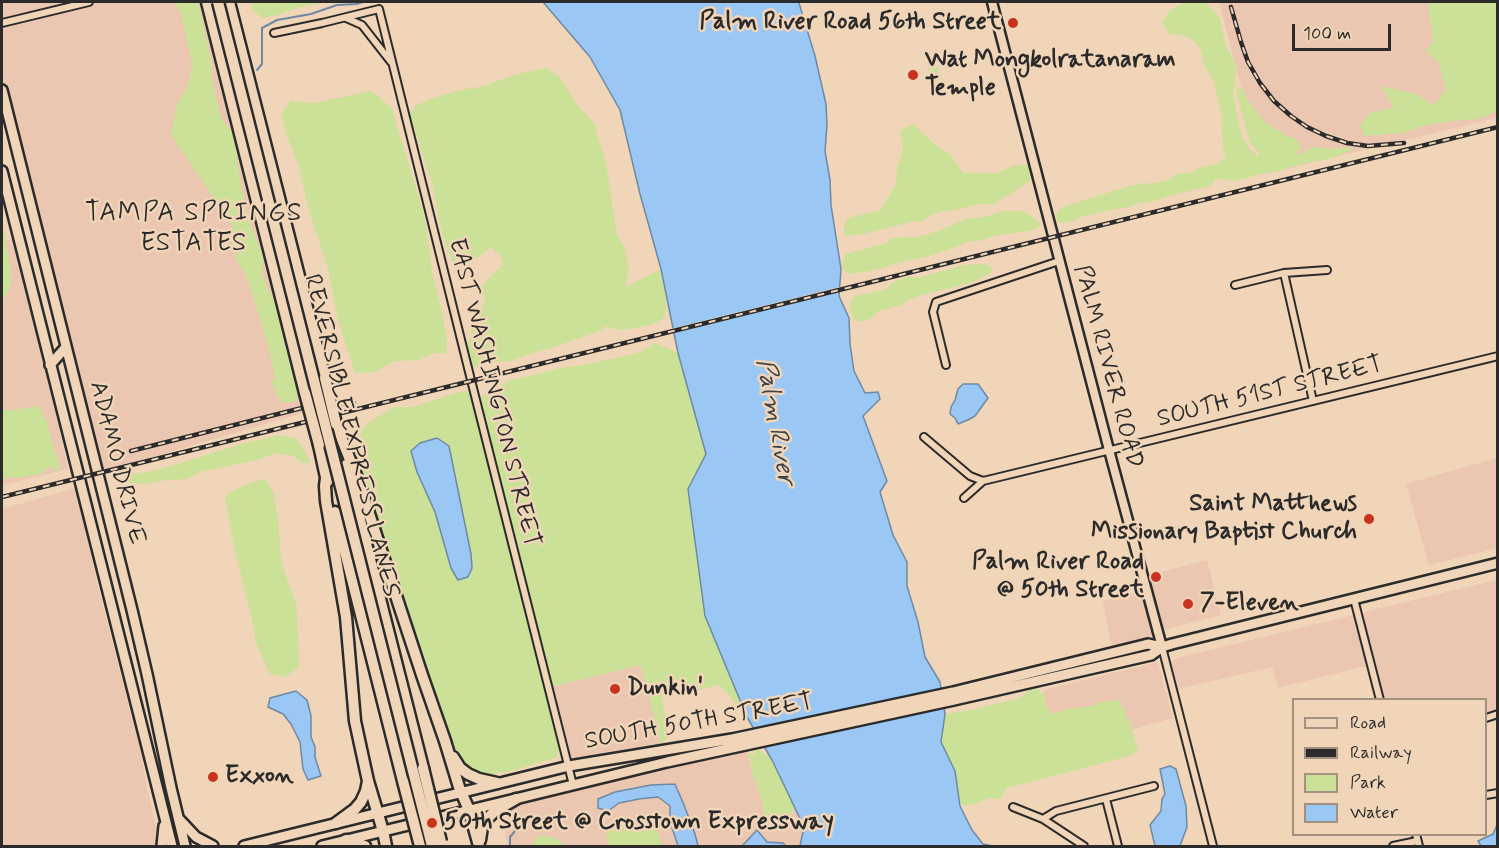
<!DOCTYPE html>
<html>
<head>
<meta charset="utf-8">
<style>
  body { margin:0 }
  #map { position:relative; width:1499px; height:848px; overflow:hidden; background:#f1d5b8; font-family:Mynerve,sans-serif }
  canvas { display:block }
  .frame { position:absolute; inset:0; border:3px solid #2b2b2b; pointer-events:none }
  .legend { position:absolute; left:1292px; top:698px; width:195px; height:138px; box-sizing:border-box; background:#f1d5b8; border:2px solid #a29180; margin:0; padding:8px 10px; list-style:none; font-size:18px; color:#2b2b2b }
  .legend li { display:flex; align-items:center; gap:12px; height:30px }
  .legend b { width:30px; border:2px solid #a29180 }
  .scale { position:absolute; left:1292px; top:24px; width:99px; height:27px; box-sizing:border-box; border:3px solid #2b2b2b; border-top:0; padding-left:8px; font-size:18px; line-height:21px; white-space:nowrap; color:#2b2b2b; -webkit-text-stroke:4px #f1d5b8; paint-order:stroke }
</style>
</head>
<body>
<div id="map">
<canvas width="1499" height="848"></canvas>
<div class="frame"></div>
<ul class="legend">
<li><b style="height:8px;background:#f1d5b8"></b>Road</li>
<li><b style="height:8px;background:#2b2b2b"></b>Railway</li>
<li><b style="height:16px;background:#cae197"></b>Park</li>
<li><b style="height:16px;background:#9ac7f4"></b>Water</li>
</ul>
<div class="scale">100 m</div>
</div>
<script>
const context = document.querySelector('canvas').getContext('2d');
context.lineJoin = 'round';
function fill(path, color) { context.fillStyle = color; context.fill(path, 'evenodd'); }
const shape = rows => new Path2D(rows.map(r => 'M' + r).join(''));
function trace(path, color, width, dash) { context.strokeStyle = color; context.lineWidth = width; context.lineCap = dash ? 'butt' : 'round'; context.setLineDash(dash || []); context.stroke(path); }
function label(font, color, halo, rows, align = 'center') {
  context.font = font + ' Mynerve,sans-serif'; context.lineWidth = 5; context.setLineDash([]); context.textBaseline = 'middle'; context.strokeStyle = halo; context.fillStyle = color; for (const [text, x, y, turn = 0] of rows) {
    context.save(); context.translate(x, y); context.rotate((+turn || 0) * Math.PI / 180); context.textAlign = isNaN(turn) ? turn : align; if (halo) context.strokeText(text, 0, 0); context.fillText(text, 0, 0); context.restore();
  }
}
const built = shape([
  [2,2,206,2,307,412,101,472,2,75],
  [1219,2,1497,2,1497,118,1264,174],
  [17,238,68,469,2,485,2,242],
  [1497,458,1497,548,1429,565,1406,484],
  [76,488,98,587,142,757,146,784,159,838,159,846,2,846,2,509],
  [1207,560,1221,615,1162,630,1146,576],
  [1497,580,1497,713,1486,717,1486,700,1382,699,1365,627,1364,612],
  [1145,590,1158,636,1111,646,1103,601],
  [1354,615,1359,628,1370,665,1278,688,1272,667,1178,689,1171,661,1177,658],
  [1158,662,1173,718,1127,731,1050,719,1043,690],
  [641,665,661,744,568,765,550,687],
  [738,743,748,752,753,775,763,804,763,821,789,816,795,809,804,827,800,846,786,846,782,843,767,842,757,831,742,846,698,846,695,834,675,785,598,800,597,806,607,812,620,802,657,798,669,806,669,822,677,846,508,846,497,803]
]);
const green = shape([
  [175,2,198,2,212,65,211,76,221,118,237,139,237,162,247,216,263,256,262,274,279,314,286,350,292,365,298,393,297,401,284,403,277,396,272,382,275,377,268,345,246,275,236,259,231,239,233,226,171,135,177,104,188,85,192,64,181,14],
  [251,2,330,2,300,7,278,15,262,18,252,9],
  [1185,2,1207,2,1206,3,1220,18,1225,44,1236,65,1235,81,1233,95,1241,134,1249,149,1258,156,1261,155,1250,143,1237,96,1238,86,1243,90,1246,98,1264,121,1285,135,1297,140,1301,149,1295,153,1301,154,1312,147,1335,149,1346,147,1353,149,1333,158,1297,165,1276,172,1265,173,1234,181,1225,179,1216,179,1210,186,1172,195,1164,198,1150,202,1138,203,1130,207,1115,209,1081,217,1070,222,1058,223,1056,215,1060,209,1066,206,1129,186,1166,181,1179,173,1191,173,1201,167,1217,164,1226,157,1223,147,1221,112,1214,82,1204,64,1200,48,1193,40,1183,35,1169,34,1162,22,1169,11],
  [1428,2,1497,2,1497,111,1482,118,1445,122,1426,125,1403,133,1364,136,1360,125,1371,112,1394,108,1381,86,1416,94,1434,105,1446,90,1439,63,1426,51,1433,41],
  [937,66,941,80,932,82,928,68],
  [546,68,560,77,576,104,594,123,606,163,615,221,616,233,625,249,629,269,625,287,661,269,667,309,662,320,652,324,636,328,617,330,606,326,600,331,551,348,532,353,511,361,493,362,473,367,467,343,472,335,469,324,480,315,485,301,482,285,503,264,500,255,491,247,479,257,466,261,452,261,445,243,439,220,433,187,410,114,415,106,432,98,461,90,484,86,514,75],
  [371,91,392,108,400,135,425,219,432,272,443,316,447,343,446,353,434,353,418,360,395,361,375,372,355,373,337,317,329,272,307,204,299,166,287,136,281,114,291,101,314,103],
  [913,124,939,148,950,154,963,173,998,173,1014,165,1029,165,1030,181,994,204,981,204,951,211,944,211,932,214,922,222,915,221,864,234,844,236,844,226,848,218,872,212,879,211,883,207,896,183,897,167,903,150,900,131],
  [1001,211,1021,211,1030,215,1039,222,1040,226,1034,230,994,236,979,241,968,241,956,247,926,257,901,262,875,270,851,274,843,270,842,262,846,254,887,243,891,239,901,237,918,237,941,230,965,219,989,216],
  [2,222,11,270,11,282,7,295,2,299],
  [984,264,992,268,991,273,970,283,915,297,903,304,877,312,870,319,857,322,852,316,849,304,854,296,885,290,890,284,905,277,920,277,964,265],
  [655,343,678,353,706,455,688,489,720,648,747,717,728,694,718,685,689,692,683,679,674,682,662,700,669,737,661,744,641,665,550,687,512,534,507,504,480,397,510,380,534,375,560,368,583,365,638,353],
  [473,391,510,542,527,620,559,748,557,757,512,771,492,774,478,773,468,769,463,763,444,729,350,452,366,424,394,407,412,407,459,392],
  [39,406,47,423,54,449,60,465,57,472,50,466,41,474,16,478,7,477,2,481,2,410,12,410],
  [279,435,297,439,311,463,301,463,294,456,275,453,257,460,200,472,187,479,167,480,144,484,128,483,126,475,153,471,249,442],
  [265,479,274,494,279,529,281,562,296,604,299,652,299,667,285,677,270,674,256,643,251,615,234,546,225,496,234,490,251,483],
  [1036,685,1042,695,1043,690,1047,708,1053,714,1067,709,1091,706,1101,702,1119,700,1131,726,1138,751,1133,753,1133,755,1007,788,1000,799,989,798,972,805,963,805,959,801,955,771,941,742,945,714,975,709,1020,698],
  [756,749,769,756,795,809,789,816,776,821,769,822,763,821,763,804,753,775,748,752,754,755],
  [644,821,651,824,657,829,662,846,608,846,606,834,611,828,620,825],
  [538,836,550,836,562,842,563,846,531,846]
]);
const water = shape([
  [543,2,798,2,799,3,815,56,826,104,827,125,825,151,830,180,831,205,841,269,839,296,849,318,850,344,854,371,865,393,878,392,880,399,863,416,887,481,880,492,893,535,907,562,907,586,918,622,925,657,940,682,945,714,941,742,955,771,960,806,972,830,983,844,993,846,800,846,804,827,772,760,747,717,705,616,688,489,706,454,678,353,661,269,640,194,620,110,590,57,543,2],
  [963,384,978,384,988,398,975,416,968,420,958,424,955,418,950,414,951,407,955,400,958,389,963,384],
  [437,438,449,446,471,554,472,568,468,577,458,580,451,568,435,512,417,472,411,451,420,443,437,438],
  [296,691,307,700,311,716,311,737,315,747,315,757,321,776,308,780,303,769,300,742,291,724,283,714,268,707,270,698,296,691],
  [1170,766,1176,769,1186,806,1187,827,1180,846,1155,846,1150,825,1161,811,1162,799,1165,794,1160,769,1170,766],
  [675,784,684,805,695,834,698,846,678,846,670,822,670,806,658,797,639,799,619,803,608,811,598,808,598,799,615,792,651,785,675,784],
  [1497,825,1497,846,1481,846,1478,841,1493,834,1497,825],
  [757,830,767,842,783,843,786,846,742,846,757,830]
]);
const pier = shape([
  [843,286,842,291,671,333,670,329]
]);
const stream = shape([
  [257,70,262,64,262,28,277,20,311,14,337,5,357,4,363,2],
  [510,846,510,837,522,823,560,816]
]);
const street = shape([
  [346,18,362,25,391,62],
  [2,23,89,2],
  [274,33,322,23,379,9,471,380,573,785],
  [1284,273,1313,401],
  [1235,285,1284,273,1327,270],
  [946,365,933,312,936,302,1059,261],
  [924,437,970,476,983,481,1498,356],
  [964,498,983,481],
  [1354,599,1380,700],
  [1162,647,1213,846],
  [1486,718,1498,714],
  [1486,795,1498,793],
  [1106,799,1118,846],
  [1013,807,1043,819,1084,846],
  [1043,819,1056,811,1154,786],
  [1416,834,1419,846],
  [1393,846,1417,841]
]);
const secondary = shape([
  [992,2,1109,450,1162,647]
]);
const primary = shape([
  [2,90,132,610,147,674,171,788,185,846],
  [2,171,172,846],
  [50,365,66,347],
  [180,820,196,837,213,846],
  [162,846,164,826],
  [244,846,569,766,732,739,953,692,1148,644,1162,647,1172,644,1498,563],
  [322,846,667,762,954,700,1151,655,1162,647]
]);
const highway = shape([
  [207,2,305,393],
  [229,2,325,378],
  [336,424,359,483,422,675,445,741,459,787,469,810,479,846],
  [319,445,327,482],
  [346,465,423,768],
  [326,478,325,486,326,501,346,617,355,721,368,781,383,831,386,846],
  [335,512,403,781],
  [453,757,460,768,468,774,479,779,497,783],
  [336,823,355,809,361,802,366,791,368,781],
  [346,840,365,846],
  [480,840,482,827,487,819,495,811,516,799]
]);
const rail = shape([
  [1231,7,1241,42,1248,62,1260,83,1274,101,1291,116,1307,127,1326,136,1347,143,1368,146,1404,143],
  [131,451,302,408,354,403],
  [2,497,1498,127]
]);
const highwayBridge = shape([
  [218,2,432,846],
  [325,378,336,424],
  [305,393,319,445],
  [423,768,441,842],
  [403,781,420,846]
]);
const markers = [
  [1013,23,6,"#c8321e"],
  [913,75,6,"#c8321e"],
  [1369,519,6,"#c8321e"],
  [1156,577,6,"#c8321e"],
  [1188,604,6,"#c8321e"],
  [615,689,6,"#c8321e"],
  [213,777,6,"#c8321e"],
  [432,823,6,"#c8321e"]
];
const poiNames = [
  ["Palm River Road 56th Street",1001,23,"right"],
  ["Wat Mongkolratanaram",925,61],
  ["Temple",925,89],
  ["Saint Matthews",1357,505,"right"],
  ["Missionary Baptist Church",1357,533,"right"],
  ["Palm River Road",1144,563,"right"],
  ["@ 50th Street",1144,591,"right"],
  ["7-Eleven",1200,604],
  ["Dunkin'",627,689],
  ["Exxon",225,777],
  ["50th Street @ Crosstown Expressway",444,823]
];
const streetNames = [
  ["PALM RIVER ROAD",1107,367,75],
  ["EAST WASHINGTON STREET",493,393,76],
  ["SOUTH 51ST STREET",1270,393,-14],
  ["REVERSIBLE EXPRESS LANES",350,436,76],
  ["ADAMO DRIVE",116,463,76],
  ["SOUTH 50TH STREET",699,723,-10]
];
const neighbourhoodNames = [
  ["TAMPA SPRINGS",194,215],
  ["ESTATES",194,245]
];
const waterNames = [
  ["Palm River",774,422,80]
];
fill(built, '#ebc6b0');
fill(green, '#cae197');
fill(water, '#9ac7f4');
trace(water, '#6e89a4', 1.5);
fill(pier, '#f1d5b8');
trace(stream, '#6e89a4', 2);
trace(street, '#2b2b2b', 10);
trace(secondary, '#2b2b2b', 13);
trace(primary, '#2b2b2b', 14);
trace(highway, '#2b2b2b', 15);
trace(street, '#f1d5b8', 6);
trace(secondary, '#f1d5b8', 8);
trace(primary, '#f1d5b8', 9);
trace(highway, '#f1d5b8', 10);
trace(rail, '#2b2b2b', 4.5);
trace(rail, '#f1d5b8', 2, [7]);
trace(highwayBridge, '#2b2b2b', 15, []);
trace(highwayBridge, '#f1d5b8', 10);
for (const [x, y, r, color] of markers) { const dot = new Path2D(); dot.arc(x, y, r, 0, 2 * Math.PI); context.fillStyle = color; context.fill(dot); trace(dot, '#f1d5b8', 2); }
label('bold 24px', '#2b2b2b', '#f1d5b8', poiNames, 'left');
label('24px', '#2b2b2b', '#f1d5b8', streetNames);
context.letterSpacing = '1.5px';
label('26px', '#2b2b2b', '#f1d5b8', neighbourhoodNames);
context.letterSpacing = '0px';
label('italic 26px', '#3c4249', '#f1d5b8', waterNames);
</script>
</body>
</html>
